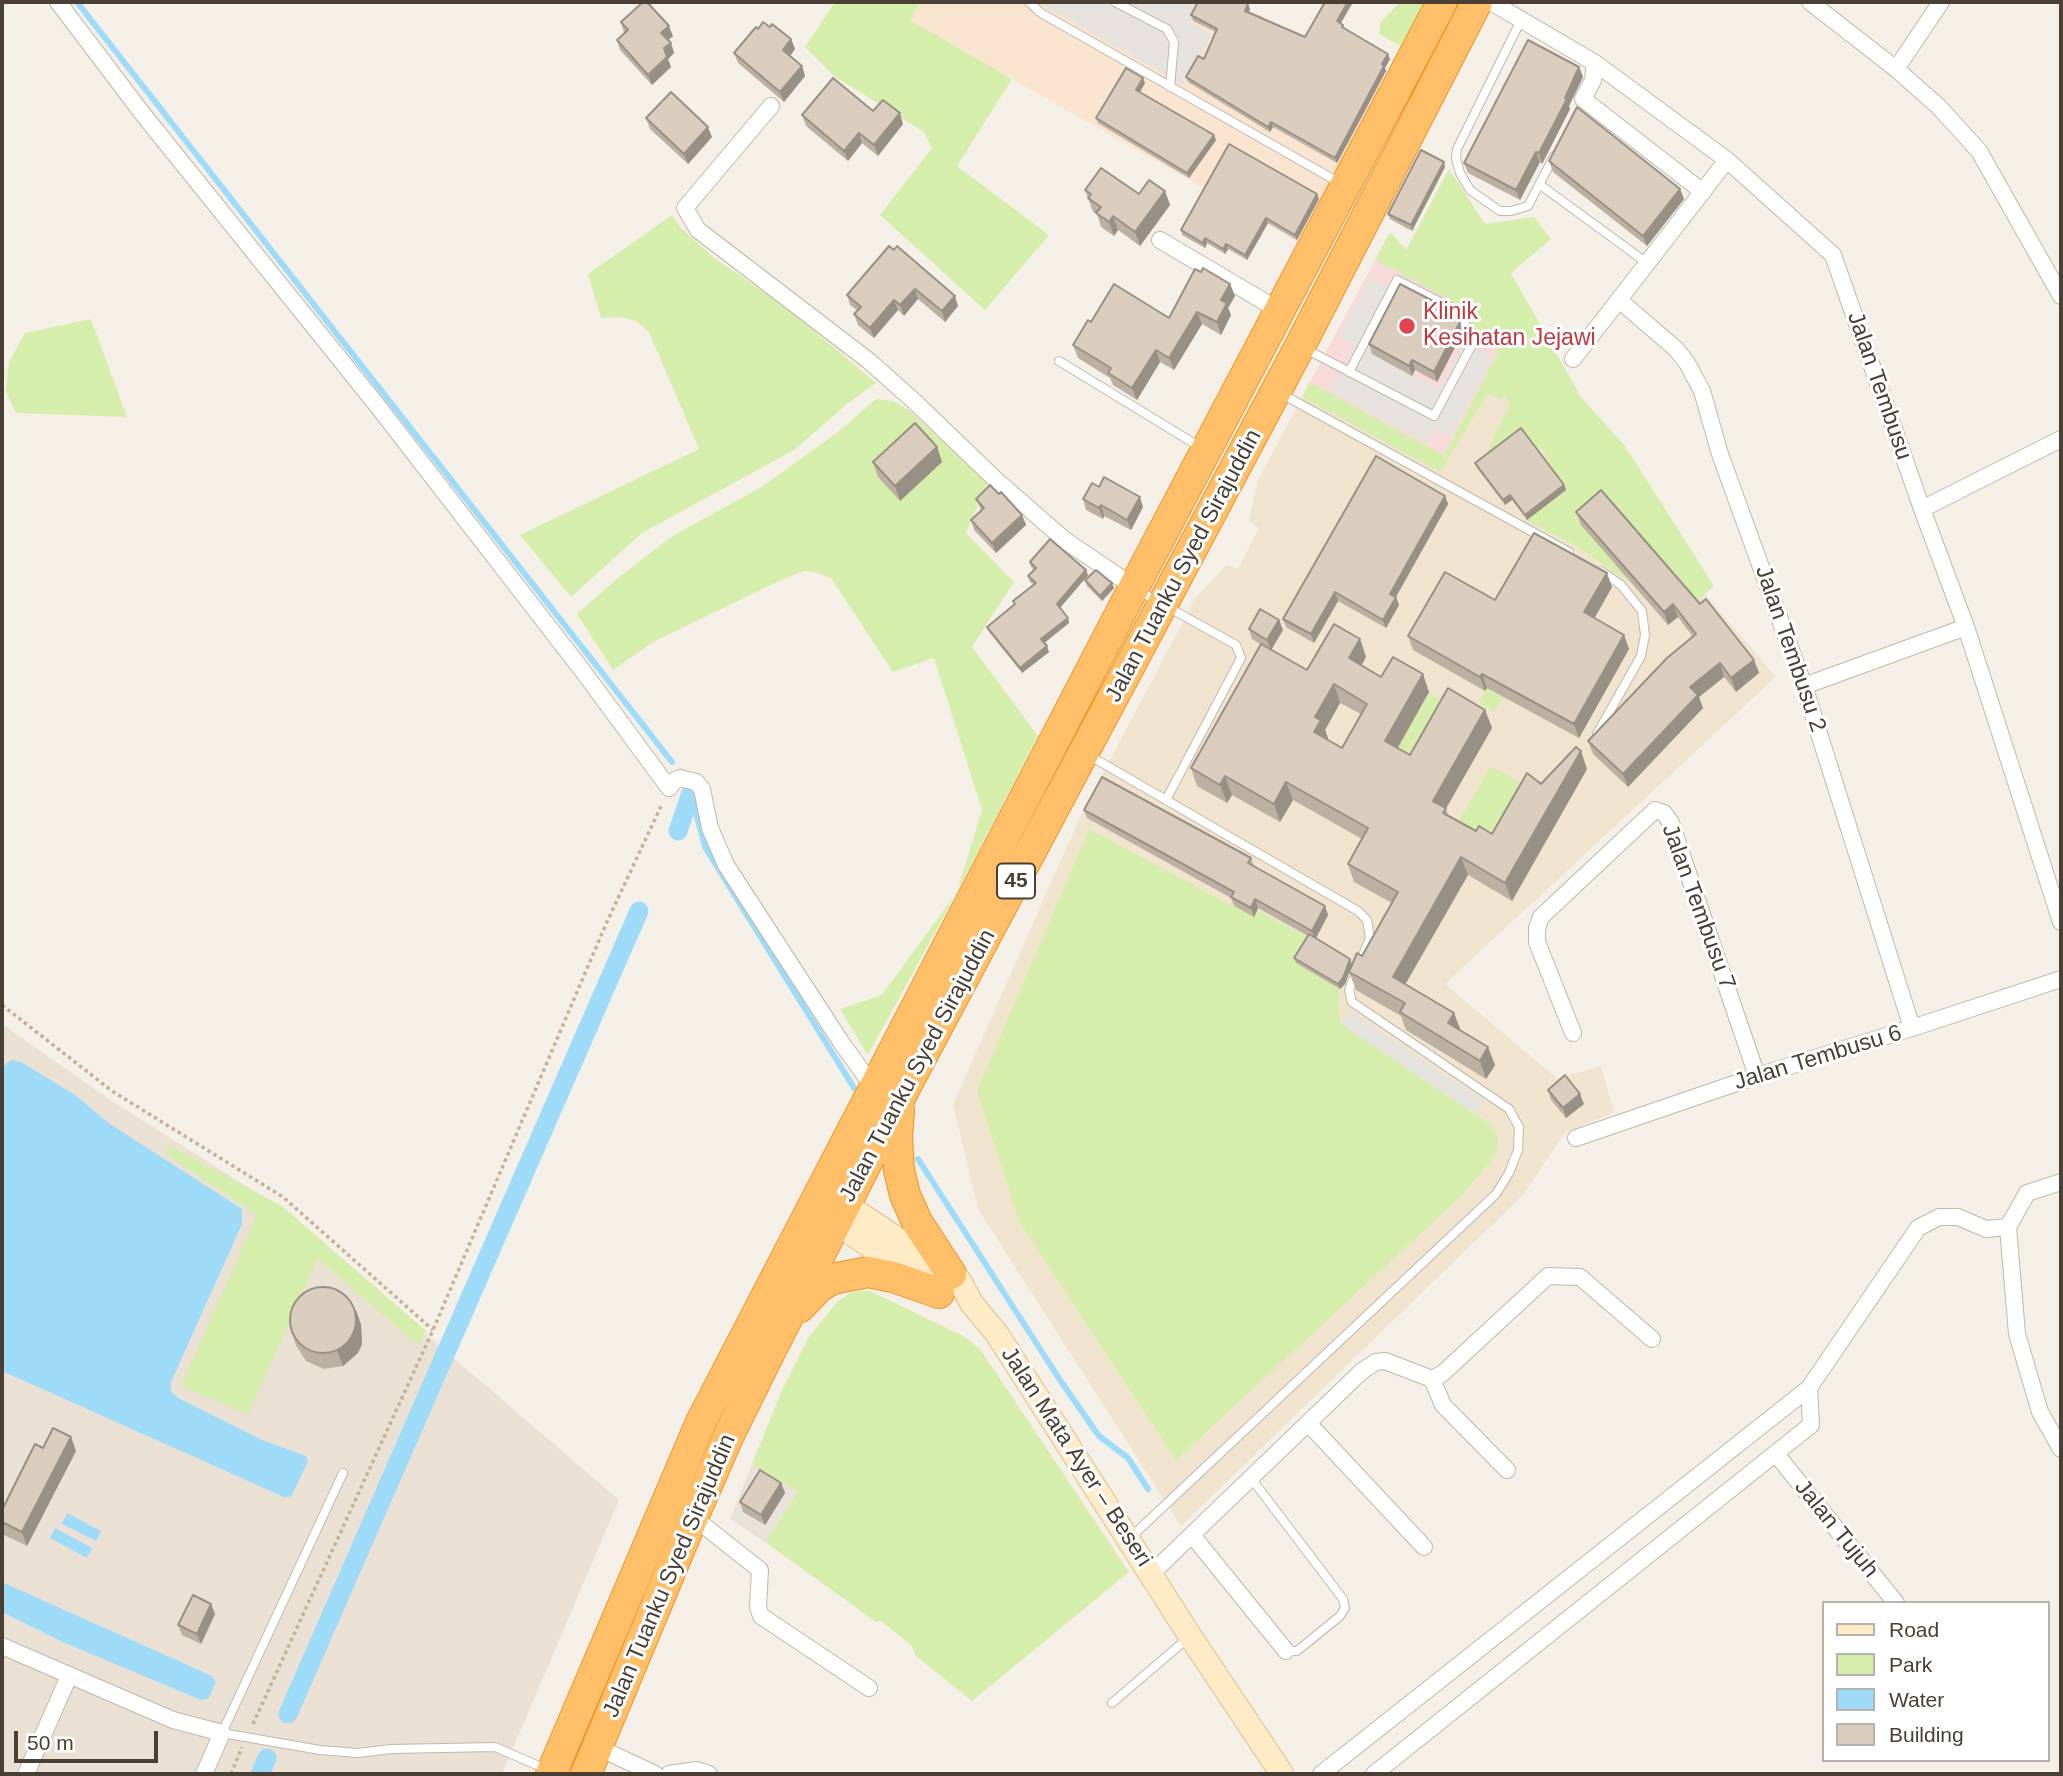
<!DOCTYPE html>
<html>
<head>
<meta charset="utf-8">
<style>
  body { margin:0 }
  #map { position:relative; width:2063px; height:1776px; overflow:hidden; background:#f5f0e7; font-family:Arial,sans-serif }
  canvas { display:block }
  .frame { position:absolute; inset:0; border:4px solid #493f35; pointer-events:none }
  .legend { position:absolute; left:1822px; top:1601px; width:228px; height:161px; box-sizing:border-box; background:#fff; border:2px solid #b6b2ae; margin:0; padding:9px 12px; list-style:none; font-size:21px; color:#493f35 }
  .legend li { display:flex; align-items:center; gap:14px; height:35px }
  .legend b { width:35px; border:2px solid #b6b2ae }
  .scale { position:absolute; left:14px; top:1731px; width:144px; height:32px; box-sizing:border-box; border:4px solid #493f35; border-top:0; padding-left:9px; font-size:21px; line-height:24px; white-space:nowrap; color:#493f35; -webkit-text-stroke:5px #fff; paint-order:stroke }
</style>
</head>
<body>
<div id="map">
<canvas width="2063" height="1776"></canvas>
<div class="frame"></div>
<ul class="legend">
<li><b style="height:9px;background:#ffecc7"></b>Road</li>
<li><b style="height:19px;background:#d6eeab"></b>Park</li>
<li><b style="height:19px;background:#9ddbf8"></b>Water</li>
<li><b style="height:19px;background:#dbcdbe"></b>Building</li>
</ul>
<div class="scale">50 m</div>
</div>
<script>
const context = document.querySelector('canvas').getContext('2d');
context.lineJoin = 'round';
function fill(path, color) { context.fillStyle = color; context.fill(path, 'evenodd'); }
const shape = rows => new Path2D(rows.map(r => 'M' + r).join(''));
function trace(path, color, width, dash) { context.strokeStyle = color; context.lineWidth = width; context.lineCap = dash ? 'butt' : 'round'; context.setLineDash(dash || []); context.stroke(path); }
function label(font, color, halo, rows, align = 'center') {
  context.font = font + ' Arial,sans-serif'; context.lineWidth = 6; context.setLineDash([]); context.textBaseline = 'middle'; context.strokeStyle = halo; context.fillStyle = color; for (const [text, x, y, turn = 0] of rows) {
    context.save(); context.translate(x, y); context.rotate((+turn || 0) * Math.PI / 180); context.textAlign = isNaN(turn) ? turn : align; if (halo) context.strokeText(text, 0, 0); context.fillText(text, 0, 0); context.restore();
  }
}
const residential = shape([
  [2,1024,112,1101,276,1205,619,1500,502,1774,2,1774]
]);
const commercial = shape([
  [920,2,1236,2,1315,45,1385,89,1303,245,909,20]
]);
const industrial = shape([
  [752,1464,797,1491,765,1542,730,1519]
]);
const education = shape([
  [1498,352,1776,677,1445,984,1558,1079,1601,1066,1614,1112,1564,1134,1523,1195,1181,1526,978,1209,953,1105,1080,817,1186,616,1194,600,1226,565,1238,569,1259,528,1249,521,1257,482,1310,382,1444,455]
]);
const medical = shape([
  [1390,232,1498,352,1444,455,1310,382]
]);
const green = shape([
  [835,2,920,2,910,20,1012,79,957,166,1049,235,985,310,880,215,932,148,924,132,834,76,805,47],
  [1400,2,1428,2,1402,47,1379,34,1381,22],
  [1449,169,1485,224,1534,217,1551,239,1511,273,1581,397,1625,446,1714,586,1693,604,1581,525,1632,584,1574,545,1527,520,1542,458,1546,454,1539,446,1535,449,1491,457,1487,451,1510,404,1505,396,1500,399,1488,393,1440,472,1302,397,1310,382,1444,455,1498,352,1451,300,1375,260,1390,232,1406,250],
  [672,215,680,227,714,258,787,308,876,383,847,404,794,450,642,533,571,597,520,535,699,449,649,332,636,321,619,317,601,318,588,274],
  [91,319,127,417,16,413,6,392,9,362,25,333],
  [876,399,893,401,909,410,987,483,966,533,1014,582,972,647,1038,736,957,892,868,1055,840,1009,882,995,957,892,982,810,934,658,893,672,831,578,814,572,805,571,783,579,653,642,613,670,577,614,619,577,671,537,763,486,838,432],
  [1522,627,1538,636,1494,712,1479,703],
  [1429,693,1449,705,1416,763,1396,752],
  [1491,766,1525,785,1492,841,1458,822],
  [1089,829,1253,917,1257,910,1311,939,1297,963,1340,989,1338,1006,1341,1024,1487,1122,1496,1131,1498,1143,1492,1160,1461,1196,1176,1460,1019,1221,977,1091],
  [169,1145,282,1206,426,1331,419,1346,318,1259,248,1414,181,1386,257,1215,165,1154],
  [862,1290,870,1291,965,1337,980,1349,1129,1572,972,1701,916,1656,912,1646,881,1621,876,1622,765,1542,797,1492,752,1464,782,1390,808,1338,837,1302,850,1293]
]);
const parking = shape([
  [1038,2,1200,2,1190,23,1212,34,1183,85],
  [1371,277,1404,294,1412,376,1439,389,1464,342,1492,357,1450,436,1436,429,1428,443,1330,390,1354,345,1339,337],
  [1350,1011,1484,1101,1475,1114,1341,1024]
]);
const water = shape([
  [12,1060,21,1062,75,1095,110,1124,242,1209,242,1224,171,1382,171,1391,178,1398,262,1440,306,1456,308,1461,291,1497,284,1497,2,1371,2,1072,6,1063],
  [67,1513,101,1531,96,1541,62,1524],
  [55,1528,92,1548,87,1558,50,1538],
  [2,1582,212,1676,216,1682,208,1699,201,1700,65,1643,2,1612]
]);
const stream = shape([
  [77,2,672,762],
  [691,793,705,847,854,1088],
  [918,1159,1060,1380,1099,1436,1128,1458,1148,1489]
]);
const canal = shape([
  [678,831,691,793],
  [288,1714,639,911],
  [260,1774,267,1758]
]);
const path = shape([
  [2,1005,112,1091,283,1197,433,1330],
  [253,1724,433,1330,606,924,662,804],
  [231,1774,242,1747]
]);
const lane = shape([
  [1029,2,1041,13,1340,183],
  [1115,2,1167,29,1174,42,1170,87],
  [1522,18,1457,149,1456,158,1460,173,1470,190,1500,211,1511,211,1528,206,1554,156],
  [1539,184,1647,263],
  [1305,349,1323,358,1434,416,1476,337,1450,307,1397,280,1349,372],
  [1059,361,1200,447],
  [1280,393,1569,552],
  [1139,591,1236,645,1241,658,1166,800],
  [1597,734,1641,656,1645,635,1642,611,1621,585,1601,571],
  [1090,756,1358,911,1367,920,1370,938,1349,990,1352,1002,1509,1109,1519,1127,1518,1150,1509,1173,1496,1194,1130,1538],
  [343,1473,222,1733,320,1750,358,1753,391,1749,495,1747,546,1769],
  [1251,1478,1343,1599,1345,1608,1340,1616,1297,1651,1286,1651],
  [1112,1703,1188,1638]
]);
const street = shape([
  [58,2,142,113,376,404,582,670,669,788,674,781,680,778,696,782,702,789,710,828,726,865,841,1042,874,1088],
  [1491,2,1595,63,1727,160,1833,255,1922,509,1966,627,2061,922],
  [1810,2,1896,69,1938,106,1979,151,2061,296],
  [1595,63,1593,80,1583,99,1703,192],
  [1896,69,1941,2],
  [771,106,685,208,698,230,869,361,915,402,996,480,1066,541,1134,587],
  [1160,240,1280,311],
  [1619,300,1676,349,1687,363,1702,391,1720,454,1804,686,1912,1028],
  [1573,359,1727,160],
  [1922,509,2061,439],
  [1804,686,1966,627],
  [1573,1033,1537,942,1537,928,1541,917,1655,810,1664,813,1671,823,1757,1076],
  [1576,1138,1757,1076,1912,1028,2061,979],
  [2008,1227,2017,1334,2040,1412,2061,1449],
  [1432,1379,1443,1405,1507,1470],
  [1308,1423,1424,1547],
  [1776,1454,1896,1603],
  [693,1517,760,1570,758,1607,761,1616,869,1688],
  [1192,1535,1286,1651],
  [1151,1574,1362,1371,1376,1362,1385,1361,1432,1379,1442,1374,1548,1276,1580,1277,1652,1339],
  [2,1646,173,1720,222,1733,204,1774],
  [597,1747,655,1774],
  [26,1774,69,1676],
  [669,1774,697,1770,709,1774],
  [1321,1774,1809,1388,1918,1228,1939,1217,1958,1217,1986,1229,2008,1227,2027,1193,2061,1182],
  [1374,1774,1811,1425,1809,1388]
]);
const secondary = shape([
  [833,1196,959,1280,972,1304,997,1334,1190,1636,1282,1774],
  [823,1214,919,1280]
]);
const highway = shape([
  [899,1110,897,1138,899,1170,905,1195,917,1222,951,1274],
  [800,1307,819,1287,832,1279,868,1272,893,1277,939,1293],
  [551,1774,701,1422,1134,587,1442,2],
  [586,1774,693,1517,728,1437,768,1356,906,1086,1300,346,1477,2]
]);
const wall = shape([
  [1325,2,1353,2,1341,23,1343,25,1345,29,1390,59,1385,68,1386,71,1337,163,1273,127,1270,132,1188,82,1186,77,1204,59,1216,32,1193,21,1191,15,1250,9,1248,12,1305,37],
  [621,22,673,36,668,40,671,43,674,53,668,59,671,67,652,85,620,50,617,40,624,33],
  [770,27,791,39,795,49,790,56,802,66,805,76,784,102,738,63,734,53,758,29],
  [1579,67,1583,77,1569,106,1570,109,1542,164,1540,162,1520,200,1468,173,1464,163],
  [1145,83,1139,93,1216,140,1189,178,1098,123,1096,118],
  [873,111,903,124,878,156,862,143,848,161,806,126,802,115],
  [646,118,712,137,688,164,650,129],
  [1549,161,1680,189,1684,199,1647,246,1553,172],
  [1445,167,1412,231,1390,219,1388,214],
  [1085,190,1139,194,1165,191,1170,205,1140,246,1118,230,1114,236,1101,227,1097,214,1093,212],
  [1319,199,1297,240,1268,223,1247,260,1228,249,1225,254,1207,243,1205,248,1182,235,1181,230],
  [889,246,958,306,945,322,918,299,904,316,898,310,874,338,858,325,854,314,858,311,850,305,847,295],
  [1230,284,1235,296,1228,308,1231,315,1221,335,1202,324,1174,370,1160,362,1137,400,1113,385,1110,378,1078,358,1073,345,1169,318],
  [1443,313,1460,322,1463,332,1437,382,1415,370,1412,376,1372,354,1369,344],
  [937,447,942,462,900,501,878,477,873,462],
  [1475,463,1564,485,1566,490,1527,520,1512,500,1505,505,1477,468],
  [1099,487,1143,507,1131,530,1104,516,1103,519,1086,510,1083,499],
  [999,494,1022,515,1026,525,996,553,974,530,971,520,981,510,976,499],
  [1445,496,1448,504,1396,597,1399,605,1386,628,1338,601,1314,643,1286,627,1283,619],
  [1576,512,1700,604,1754,660,1759,673,1736,692,1724,677,1699,697,1703,708,1628,787,1593,754,1588,741,1693,637,1678,617,1668,625,1581,525],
  [1030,562,1088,575,1060,608,1068,618,1069,623,1044,643,1049,652,1022,673,989,632,987,627,1015,604,1013,601,1034,585,1030,582,1028,576,1034,570,1031,567],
  [1085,580,1114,588,1102,601,1087,586],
  [1612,587,1594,618,1624,635,1629,649,1579,738,1487,688,1485,691,1413,650,1408,636,1495,600],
  [1279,620,1283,630,1271,650,1307,670,1360,639,1366,657,1362,665,1381,677,1429,692,1398,748,1410,755,1485,710,1492,728,1446,808,1449,817,1476,831,1492,834,1541,784,1587,769,1512,901,1468,875,1405,985,1460,1030,1495,1065,1486,1079,1406,1030,1401,1016,1356,990,1349,972,1362,956,1392,903,1354,882,1348,864,1362,839,1293,800,1280,822,1232,795,1227,803,1197,786,1191,768,1262,645,1252,639,1249,629],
  [1340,703,1361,714,1342,748,1327,740,1328,738,1325,730],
  [1084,810,1251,858,1254,866,1325,906,1328,915,1316,938,1350,959,1352,964,1345,984,1340,989,1296,963,1294,958,1308,936,1258,908,1254,917,1234,906,1231,898,1087,818],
  [1548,1090,1584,1104,1566,1118,1551,1100],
  [356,1310,361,1325,362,1344,358,1353,343,1366,324,1369,306,1361,296,1345,291,1330],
  [43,1448,76,1451,27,1546,2,1534,2,1510],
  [781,1483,785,1493,765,1525,743,1512,740,1502],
  [211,1604,215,1614,201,1644,182,1635,178,1625]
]);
const shadedWall = shape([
  [1348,2,1353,2,1339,26,1337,21],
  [1248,4,1250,9,1247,16,1245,11],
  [669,26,673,36,665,43,661,33],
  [791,39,795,49,787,60,783,50],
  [671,43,674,53,668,59,671,67,652,85,648,75,664,48],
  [1388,54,1390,59,1385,68,1386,71,1337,163,1335,158],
  [802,66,805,76,784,102,780,92],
  [1579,67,1583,77,1569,106,1570,109,1542,164,1539,153],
  [1143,78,1145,83,1138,96,1136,90],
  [900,113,903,124,878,156,874,145],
  [1271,122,1273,127,1270,132,1268,127],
  [708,127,712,137,688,164,684,154],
  [859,133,862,143,848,161,844,151],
  [1214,135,1216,140,1189,178,1187,173],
  [1536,152,1540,162,1520,200,1516,190],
  [1444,162,1445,167,1412,231,1411,225],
  [1680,189,1684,199,1647,246,1643,236],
  [1165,191,1170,205,1140,246,1135,232],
  [1317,194,1319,199,1297,240,1295,235],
  [1113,216,1118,230,1114,236,1109,222],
  [1266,218,1268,223,1247,260,1245,255],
  [1205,238,1207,243,1205,248,1203,243],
  [1226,244,1228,249,1225,254,1223,249],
  [1230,284,1235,296,1228,308,1231,315,1221,335,1217,322,1221,300],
  [915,289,918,299,904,316,900,305],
  [955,296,958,306,945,322,942,311],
  [894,300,898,310,874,338,870,328],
  [1197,312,1202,324,1174,370,1169,358],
  [1460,322,1463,332,1437,382,1434,372],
  [1156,350,1160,362,1137,400,1132,388],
  [1412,360,1415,370,1412,376,1409,366],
  [937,447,942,462,900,501,895,486],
  [1564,485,1566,490,1527,520,1525,515],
  [1510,495,1512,500,1505,505,1503,500],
  [1445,496,1448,504,1393,602,1390,594],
  [1140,497,1143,507,1131,530,1127,520],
  [1101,505,1104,516,1103,519,1099,508],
  [1022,515,1026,525,996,553,992,543],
  [1086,570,1088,575,1059,609,1057,604],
  [1607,573,1612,587,1590,626,1584,612],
  [1112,583,1114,588,1102,601,1100,596],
  [1335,592,1338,601,1314,643,1311,634],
  [1396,597,1399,605,1386,628,1383,620],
  [1673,604,1678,617,1668,625,1664,612],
  [1068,618,1069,623,1043,644,1041,639],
  [1279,620,1283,630,1271,650,1267,640],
  [1624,635,1629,649,1579,738,1574,724],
  [1360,639,1366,657,1355,676,1349,658],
  [1047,646,1049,652,1022,673,1020,668],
  [1754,660,1759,673,1736,692,1731,678],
  [1720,663,1724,677,1699,697,1703,708,1628,787,1623,774,1690,687],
  [1423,674,1429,692,1391,759,1385,741],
  [1482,674,1487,688,1485,691,1480,677],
  [1334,684,1340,703,1325,730,1328,738,1321,750,1314,732,1315,717],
  [1485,710,1492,728,1440,819,1433,801],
  [1581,751,1587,769,1512,901,1505,883],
  [1225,776,1232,795,1227,803,1220,785],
  [1286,782,1293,800,1280,822,1274,804],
  [1461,857,1468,875,1399,995,1393,977],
  [1255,899,1258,908,1254,917,1251,908],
  [1325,906,1328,915,1315,940,1312,931],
  [1350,959,1352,964,1345,984,1340,989,1338,984],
  [1454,1013,1461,1031,1448,1023],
  [1488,1047,1495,1065,1486,1079,1480,1061],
  [1580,1094,1584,1104,1566,1118,1563,1108],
  [356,1310,361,1325,362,1344,358,1353,343,1366,337,1351],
  [71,1437,76,1451,27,1546,22,1532],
  [781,1483,785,1493,765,1525,761,1515],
  [211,1604,215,1614,201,1644,197,1634]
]);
const building = shape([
  [643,2,647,2,669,26,661,33,671,43,664,48,667,57,648,75,617,40,628,30,621,22,643,2],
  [1198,2,1244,2,1248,4,1245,11,1305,37,1325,2,1348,2,1337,21,1343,25,1342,27,1388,54,1382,64,1384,66,1335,158,1271,122,1268,127,1186,77,1198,56,1204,59,1217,29,1191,15,1198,2],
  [763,22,770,27,772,24,791,39,783,50,802,66,780,92,734,53,756,27,758,29,763,22],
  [1528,40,1579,67,1565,98,1567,99,1539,153,1536,152,1516,190,1464,163,1528,40],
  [1126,68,1143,78,1136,90,1214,135,1187,173,1096,118,1126,68],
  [833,78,873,111,883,100,900,113,874,145,859,133,844,151,802,115,833,78],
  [671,92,708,127,684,154,646,118,671,92],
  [1577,107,1680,189,1643,236,1549,161,1577,107],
  [1229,144,1317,194,1295,235,1266,218,1245,255,1226,244,1223,249,1205,238,1203,243,1181,230,1229,144],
  [1421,150,1444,162,1411,225,1388,214,1421,150],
  [1101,168,1139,194,1149,180,1165,191,1135,232,1113,216,1109,222,1096,213,1101,207,1088,198,1091,194,1085,190,1101,168],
  [889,246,894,250,897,246,955,296,942,311,915,289,900,305,894,300,870,328,854,314,861,307,847,295,889,246],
  [1203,268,1230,284,1221,300,1227,303,1217,322,1197,312,1169,358,1156,350,1132,388,1108,373,1111,368,1073,345,1088,320,1091,322,1114,284,1169,318,1195,269,1201,272,1203,268],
  [1400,284,1441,305,1438,310,1460,322,1434,372,1412,360,1409,366,1369,344,1400,284],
  [915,423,937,447,895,486,873,462,915,423],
  [1521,428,1564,485,1525,515,1510,495,1503,500,1475,463,1521,428],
  [1376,456,1445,496,1390,594,1396,597,1383,620,1335,592,1311,634,1283,619,1376,456],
  [1104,477,1140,497,1127,520,1101,505,1099,508,1083,499,1092,483,1099,487,1104,477],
  [990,485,999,494,1001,492,1022,515,992,543,971,520,984,508,976,499,990,485],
  [1601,490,1700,604,1706,599,1754,660,1731,678,1720,663,1690,687,1698,695,1623,774,1588,741,1667,658,1696,634,1673,604,1664,612,1576,512,1601,490],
  [1534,533,1607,573,1584,612,1624,635,1574,724,1482,674,1480,677,1408,636,1445,572,1495,600,1534,533],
  [1050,539,1086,570,1057,604,1068,618,1041,639,1047,646,1020,668,987,627,1015,604,1013,601,1036,583,1028,576,1036,568,1030,562,1050,539],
  [1096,570,1112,583,1100,596,1085,580,1096,570],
  [1260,609,1279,620,1267,640,1249,629,1260,609],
  [1334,624,1360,639,1349,658,1381,677,1393,657,1423,674,1385,741,1410,755,1448,688,1485,710,1433,801,1446,808,1443,813,1476,831,1479,826,1492,834,1527,773,1541,784,1576,747,1581,751,1505,883,1461,857,1393,977,1454,1013,1448,1023,1488,1047,1480,1061,1400,1012,1405,1003,1349,972,1357,953,1362,956,1398,892,1348,864,1368,828,1286,782,1274,804,1225,776,1220,785,1191,768,1261,644,1307,670,1334,624],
  [1334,684,1367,704,1342,748,1314,732,1321,720,1315,717,1334,684],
  [1102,777,1251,858,1248,863,1325,906,1312,931,1255,899,1251,908,1231,897,1234,892,1084,810,1102,777],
  [1309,934,1350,959,1343,978,1338,984,1294,958,1309,934],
  [1565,1075,1580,1094,1563,1108,1548,1090,1565,1075],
  '290 1320a33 33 0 1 1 66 0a33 33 0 1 1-66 0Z',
  [53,1428,71,1437,22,1532,2,1522,2,1510,35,1444,43,1448,53,1428],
  [760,1470,781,1483,761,1515,740,1502,760,1470],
  [193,1595,211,1604,197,1634,178,1625,193,1595]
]);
const markers = [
  [1407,326,9,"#e0444e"]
];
const shields = [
  [1016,881,38]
];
const shieldNames = [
  ["45",1016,881]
];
const healthNames = [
  ["Klinik",1423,313],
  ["Kesihatan Jejawi",1423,339]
];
const streetNames = [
  ["Jalan Tembusu",1879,386,71],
  ["Jalan Tuanku Syed Sirajuddin",1184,566,-62],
  ["Jalan Tembusu 2",1790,649,71],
  ["Jalan Tembusu 7",1698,907,70],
  ["Jalan Tembusu 6",1818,1058,-17],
  ["Jalan Tuanku Syed Sirajuddin",918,1066,-62],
  ["Jalan Mata Ayer – Beseri",1076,1457,57],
  ["Jalan Tujuh",1836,1529,51],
  ["Jalan Tuanku Syed Sirajuddin",670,1576,-67]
];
fill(residential, '#eae1d4');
fill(commercial, '#f9e4d0');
fill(industrial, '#e8e1dc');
fill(education, '#f0e4cf');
fill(medical, '#f7dad9');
fill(green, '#d6eeab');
fill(parking, '#e6e3df');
fill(water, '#9ddbf8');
trace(stream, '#9ddbf8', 6);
trace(canal, '#9ddbf8', 19);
trace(lane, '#c2b7a8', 10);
trace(street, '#c2b7a8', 18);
trace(secondary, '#dac192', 25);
trace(highway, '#ef9327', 32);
trace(path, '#c5b198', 3.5, [3.5, 3.5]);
trace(lane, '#fff', 8);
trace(street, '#fff', 16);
trace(secondary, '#ffecc7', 23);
trace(highway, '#ffbf68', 30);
fill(wall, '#bcb0a3');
fill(shadedWall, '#999085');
fill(building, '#dbcdbe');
trace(building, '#999085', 2);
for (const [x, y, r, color] of markers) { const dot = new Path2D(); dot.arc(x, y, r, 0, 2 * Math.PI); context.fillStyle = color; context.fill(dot); trace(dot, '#fff', 2.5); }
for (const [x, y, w] of shields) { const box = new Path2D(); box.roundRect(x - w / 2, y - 17.5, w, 35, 5); context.fillStyle = '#fff'; context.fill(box); trace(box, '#493f35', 2); }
label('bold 21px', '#493f35', null, shieldNames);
label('23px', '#be3a42', '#fff', healthNames, 'left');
label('23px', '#493f35', '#fff', streetNames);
</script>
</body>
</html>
